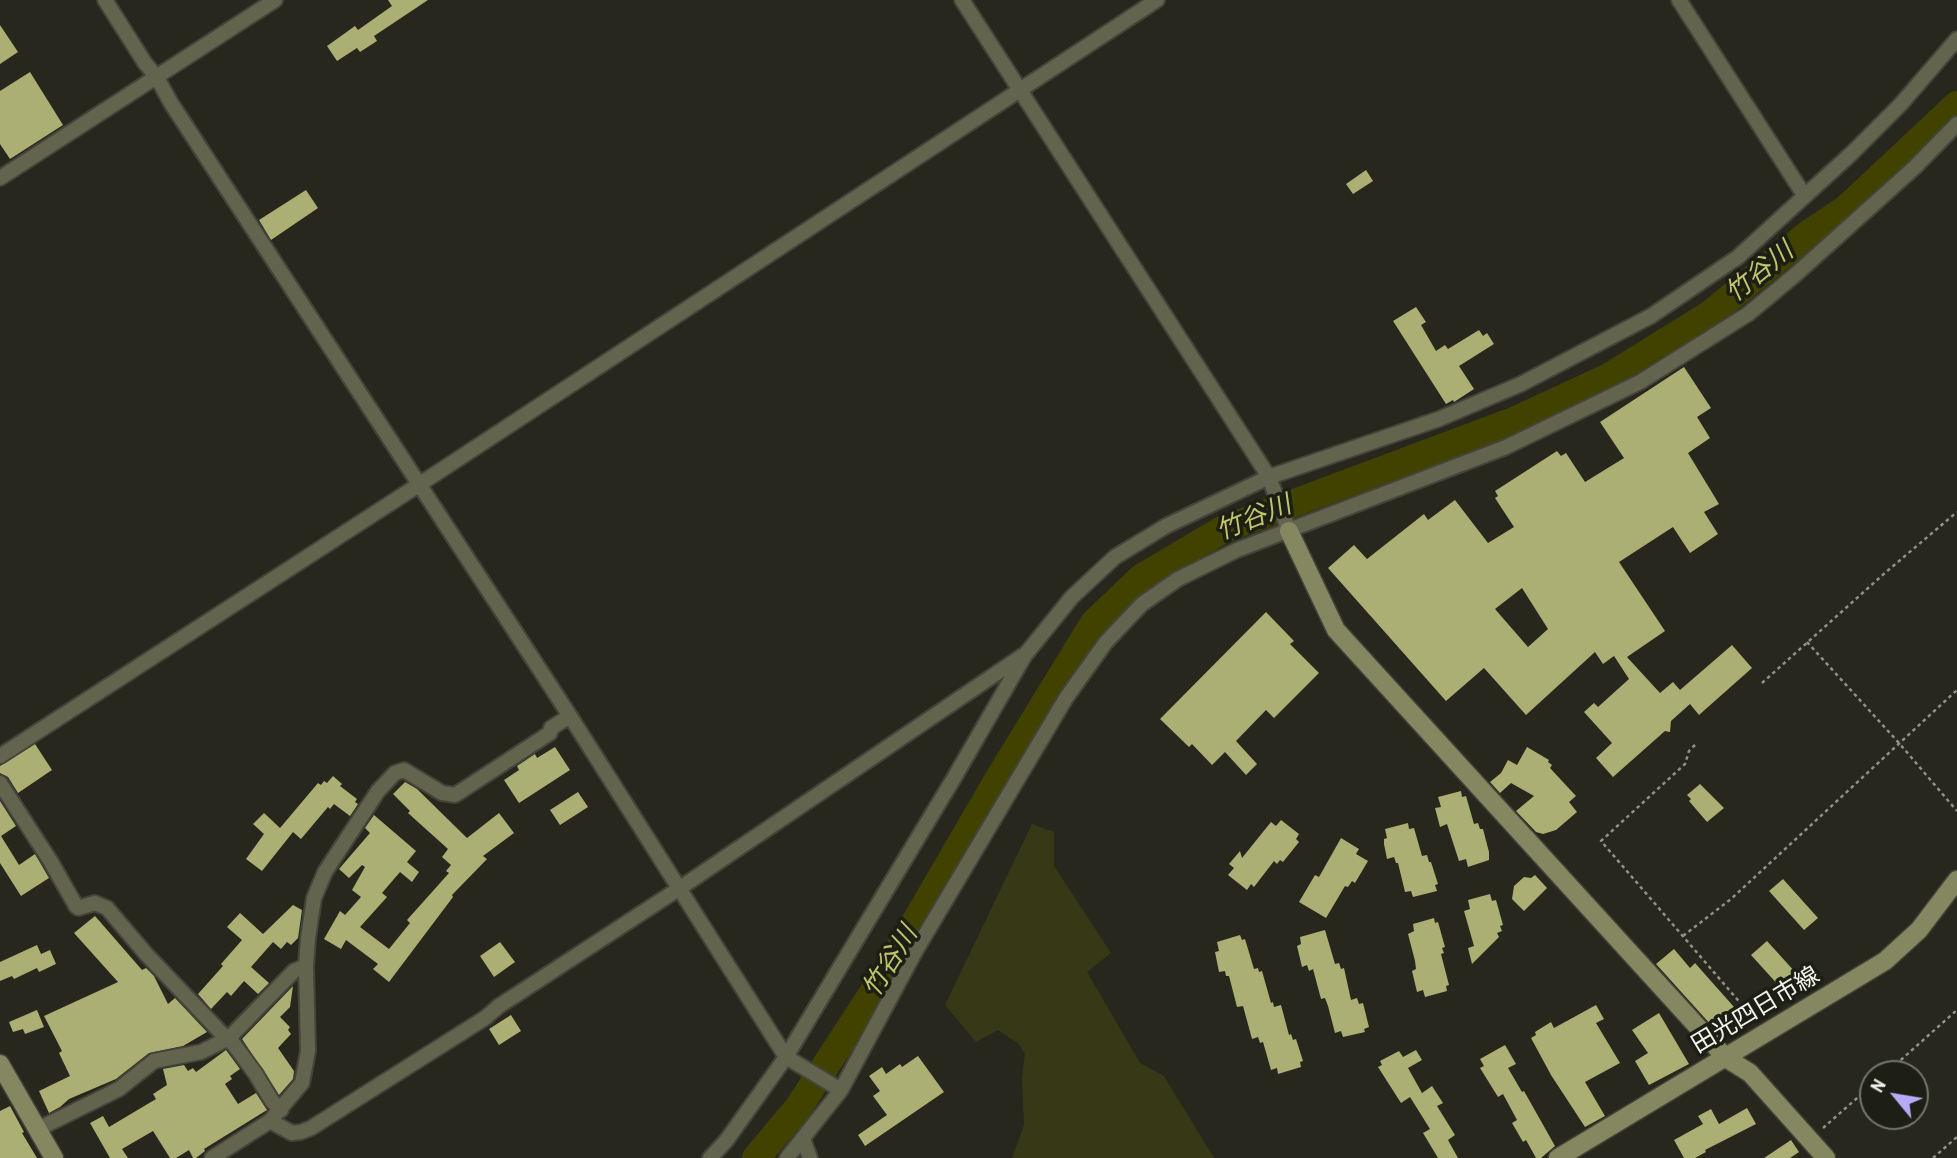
<!DOCTYPE html>
<html>
<head>
<meta charset="utf-8">
<style>
  body { margin:0 }
  #map { position:relative; width:1957px; height:1158px; overflow:hidden; background:#27271d; font-family:"Archivo Narrow",sans-serif }
  canvas { display:block }
  .north { position:absolute; left:1859px; top:1060px; width:70px; height:70px; box-sizing:border-box; background:#1d1e14; border:2px solid #73746b; border-radius:50%; rotate:300deg; font-size:19px; font-weight:700; line-height:28px; text-align:center; color:#f3f4ed }
  .north::after { content:''; display:block; margin:auto; width:24px; height:32px; background:#b7abf8; clip-path:polygon(50% 0,100% 100%,50% 72%,0 100%) }
</style>
</head>
<body>
<div id="map">
<canvas width="1957" height="1158"></canvas>
<div class="north">N</div>
</div>
<script>
const context = document.querySelector('canvas').getContext('2d');
context.lineJoin = 'round';
function fill(path, color) { context.fillStyle = color; context.fill(path, 'evenodd'); }
const shape = rows => new Path2D(rows.map(r => 'M' + r).join(''));
function trace(path, color, width, dash) { context.strokeStyle = color; context.lineWidth = width; context.lineCap = dash ? 'butt' : 'round'; context.setLineDash(dash || []); context.stroke(path); }
function label(font, color, halo, rows, align = 'center') {
  context.font = font + ' "Archivo Narrow","Noto Sans JP",sans-serif'; context.lineWidth = 7; context.setLineDash([]); context.textBaseline = 'middle'; context.strokeStyle = halo; context.fillStyle = color; for (const [text, x, y, turn = 0] of rows) {
    context.save(); context.translate(x, y); context.rotate((+turn || 0) * Math.PI / 180); context.textAlign = isNaN(turn) ? turn : align; if (halo) context.strokeText(text, 0, 0); context.fillText(text, 0, 0); context.restore();
  }
}
const green = shape([
  [1032,824,1054,832,1054,866,1111,953,1087,972,1140,1063,1164,1076,1214,1158,1012,1158,1024,1125,1022,1077,1025,1054,1019,1044,998,1030,976,1042,945,1005]
]);
const river = shape([
  [756,1158,798,1108,884,976,999,778,1094,623,1141,578,1222,530,1516,420,1609,377,1709,315,1807,235,1846,209,1957,105]
]);
const building = shape([
  [388,0,428,0,374,36,377,41,360,52,357,48,337,61,327,46,355,26,358,30,392,6],
  [0,25,18,52,0,64],
  [30,72,63,125,10,159,0,144,0,91],
  [1366,170,1373,181,1353,194,1346,184],
  [306,190,318,208,271,240,259,220],
  [1416,307,1426,322,1421,325,1436,351,1445,345,1448,349,1479,330,1483,336,1487,333,1494,344,1459,366,1474,389,1454,402,1453,400,1446,404,1393,321],
  [1684,367,1711,408,1697,417,1710,438,1688,453,1719,504,1704,512,1718,534,1690,553,1673,527,1619,562,1665,631,1627,657,1660,693,1673,682,1680,690,1732,645,1752,668,1699,715,1690,704,1671,721,1670,732,1665,731,1613,777,1596,758,1612,743,1584,712,1594,703,1598,707,1629,679,1614,656,1603,664,1595,652,1526,715,1484,668,1446,701,1328,568,1354,545,1367,559,1424,514,1428,520,1455,500,1488,543,1514,527,1495,498,1498,496,1495,491,1557,451,1561,456,1566,453,1585,482,1624,458,1600,422],
  [1522,588,1548,629,1528,647,1495,609],
  [1266,612,1294,641,1290,644,1319,673,1274,718,1266,710,1236,741,1257,764,1246,775,1225,752,1212,765,1192,744,1189,747,1160,719],
  [35,744,52,770,18,793,8,777,0,773,0,766],
  [555,747,570,770,519,803,504,780,519,770,517,766,535,754,537,758],
  [1527,747,1549,760,1548,762,1552,765,1550,768,1576,796,1569,802,1577,812,1556,830,1543,834,1536,832,1516,811,1534,796,1511,783,1500,793,1490,782,1501,773,1508,760,1517,765],
  [333,776,342,784,340,786,357,799,355,802,358,804,350,816,334,804,330,809,328,807,301,839,293,832,262,871,246,859,264,834,253,824,264,813,280,828,318,783,321,785,324,781,327,783],
  [405,782,417,789,467,838,499,813,514,833,483,856,487,859,452,895,453,897,389,982,373,969,378,964,346,940,341,949,324,939,340,911,345,915,361,897,352,890,365,867,362,865,349,878,339,869,370,833,365,828,374,815,416,851,407,862,419,872,412,882,400,872,382,893,387,897,360,927,389,949,410,923,407,920,449,873,446,871,451,865,442,857,448,849,408,813,410,811,393,794],
  [1700,784,1724,808,1707,822,1689,801,1691,799,1687,795],
  [1461,791,1462,797,1466,796,1474,824,1478,823,1480,829,1483,829,1489,852,1489,860,1468,867,1466,859,1459,861,1447,824,1440,827,1435,808,1441,807,1438,797],
  [578,792,588,807,560,825,550,810],
  [0,801,16,826,1,836,19,865,35,854,49,878,21,896,0,863],
  [1281,820,1299,834,1296,839,1299,842,1283,862,1280,860,1277,864,1274,861,1254,887,1251,884,1247,890,1228,875,1234,868,1229,864,1240,851,1242,858,1271,822,1276,826],
  [1408,823,1409,829,1414,828,1422,856,1427,855,1429,862,1431,862,1438,884,1435,885,1437,891,1413,897,1411,891,1405,892,1398,863,1396,863,1394,857,1387,859,1384,844,1384,839,1387,838,1385,829],
  [1341,838,1359,849,1356,854,1368,861,1355,883,1352,881,1348,887,1345,886,1326,918,1299,902,1315,875,1319,877],
  [1535,875,1547,888,1524,911,1512,899,1514,886,1524,877,1531,878],
  [1783,879,1818,918,1804,930,1769,891],
  [1490,894,1492,901,1496,900,1503,925,1500,926,1502,931,1497,933,1499,937,1472,964,1468,948,1474,946,1464,911,1470,909,1468,900],
  [293,905,302,910,298,938,291,945,287,942,281,949,273,942,251,967,269,983,258,994,244,981,231,996,227,992,211,1009,198,994,223,966,221,964,242,940,227,927,240,913,263,934],
  [95,916,142,970,146,968,154,976,168,1004,175,998,207,1032,183,1046,149,1053,116,1079,69,1099,60,1107,49,1113,39,1091,70,1076,59,1053,62,1051,44,1016,118,982,74,933],
  [1434,918,1435,923,1438,922,1445,947,1442,948,1444,953,1441,954,1449,985,1446,986,1447,991,1425,997,1423,990,1417,992,1412,971,1416,969,1415,961,1408,934,1414,931,1413,924],
  [1325,930,1335,964,1339,963,1341,969,1344,968,1351,1000,1357,998,1359,1004,1363,1003,1369,1027,1364,1029,1365,1032,1343,1037,1341,1031,1335,1033,1328,1006,1325,998,1321,999,1313,969,1309,971,1307,965,1302,967,1297,946,1301,944,1300,937],
  [1240,935,1242,940,1245,939,1254,969,1258,968,1259,972,1262,971,1271,1003,1273,1002,1274,1007,1281,1005,1289,1035,1291,1034,1293,1040,1296,1039,1303,1061,1300,1062,1301,1067,1278,1074,1277,1068,1271,1070,1263,1042,1260,1043,1258,1037,1252,1039,1243,1006,1237,1007,1229,976,1226,976,1225,971,1219,972,1215,952,1219,951,1217,942],
  [1767,941,1796,973,1780,987,1751,955],
  [500,942,515,962,494,977,480,956],
  [37,945,41,954,50,950,56,964,39,972,37,968,14,979,12,976,0,981,0,962],
  [1674,949,1690,968,1695,963,1734,1007,1712,1026,1656,964],
  [293,986,290,1007,280,1017,290,1027,288,1030,291,1034,278,1048,294,1071,293,1079,279,1095,242,1039],
  [1596,1005,1604,1019,1596,1023,1620,1063,1585,1082,1605,1116,1585,1127,1551,1075,1531,1038,1536,1035,1535,1032,1551,1022,1554,1028],
  [37,1010,44,1027,25,1034,23,1029,13,1032,9,1022],
  [1659,1013,1689,1064,1649,1085,1635,1061,1648,1053,1632,1030],
  [511,1015,521,1031,499,1045,489,1029],
  [1505,1045,1516,1064,1508,1068,1522,1092,1524,1091,1555,1146,1541,1158,1536,1158,1526,1140,1523,1142,1512,1123,1517,1120,1503,1094,1498,1097,1480,1068,1484,1066,1480,1059],
  [226,1050,240,1069,230,1076,232,1079,225,1084,238,1104,256,1093,267,1110,204,1149,205,1151,196,1158,193,1158,189,1150,176,1158,170,1158,153,1131,122,1149,128,1158,110,1158,90,1123,103,1116,109,1127,156,1099,153,1094,167,1085,163,1069,184,1065,188,1071,193,1068,196,1072],
  [1416,1050,1422,1060,1408,1068,1422,1093,1432,1086,1443,1103,1437,1106,1455,1135,1448,1140,1458,1158,1438,1158,1423,1133,1430,1129,1410,1097,1401,1103,1378,1067,1382,1065,1380,1061,1399,1051,1403,1057],
  [918,1056,944,1092,865,1146,858,1135,887,1115,873,1096,880,1091,869,1076,882,1067,886,1074,900,1064,902,1067],
  [10,1106,24,1132,22,1133,37,1158,0,1158,0,1111],
  [1747,1108,1756,1124,1705,1150,1706,1152,1695,1158,1684,1158,1674,1140,1703,1124,1698,1116,1711,1109,1719,1124],
  [1791,1140,1799,1152,1790,1158,1764,1158]
]);
const path = shape([
  [1807,642,1899,743,1957,811],
  [1762,683,1886,572,1957,512],
  [1695,745,1689,751,1685,764,1601,841,1755,1020],
  [1683,936,1731,899,1957,690],
  [1885,1074,1957,1010],
  [1823,1128,1873,1084],
  [1933,1158,1957,1137]
]);
const street = shape([
  [105,0,145,63,156,76,171,103,570,716,786,1057,841,1090],
  [962,0,1269,477,1289,531],
  [1679,0,1804,195],
  [0,178,275,0],
  [0,756,420,484,1157,0],
  [0,783,51,862,76,906,78,908,95,903,107,908,146,954,227,1039],
  [229,1038,255,1073,272,1101,281,1110],
  [270,1121,292,1133,301,1132,311,1128,485,1018,499,1006,680,888,1022,656],
  [38,1129,119,1089,154,1061,201,1052,229,1038,294,971,306,966],
  [803,1139,810,1158],
  [212,1158,270,1121,302,1083,308,1051,306,966,308,938,314,898,325,872,378,791,395,773,404,770,442,793,455,795,550,733,551,728,570,716],
  [710,1158,726,1141,786,1057,954,778,1025,655,1072,597,1115,557,1166,526,1269,477,1439,419,1521,384,1651,316,1738,257,1852,153,1901,104,1957,39],
  [787,1158,841,1090,915,952,1066,698,1106,642,1142,604,1178,579,1237,550,1506,447,1640,382,1748,314,1795,275,1915,167,1957,124]
]);
const secondary = shape([
  [1289,531,1336,630,1726,1058,1750,1073,1826,1158],
  [0,1064,54,1158],
  [1558,1158,1885,961,1919,930,1957,880]
]);
const streetNames = [
  ["田光四日市線",1756,1011,-31]
];
const waterNames = [
  ["竹谷川",1760,273,-39],
  ["竹谷川",1254,519,-22],
  ["竹谷川",891,962,-58]
];
fill(green, '#373916');
trace(river, '#414200', 28);
fill(building, '#acaf73');
trace(street, '#44443a', 18);
trace(secondary, '#44443a', 21);
trace(path, '#919189', 2.5, [3.5, 3.5]);
trace(street, '#63644d', 14);
trace(secondary, '#858761', 18);
label('24px', '#f3f4ed', '#1d1e14', streetNames);
label('italic 26px', '#c1c56e', '#1d1e14', waterNames);
</script>
</body>
</html>
